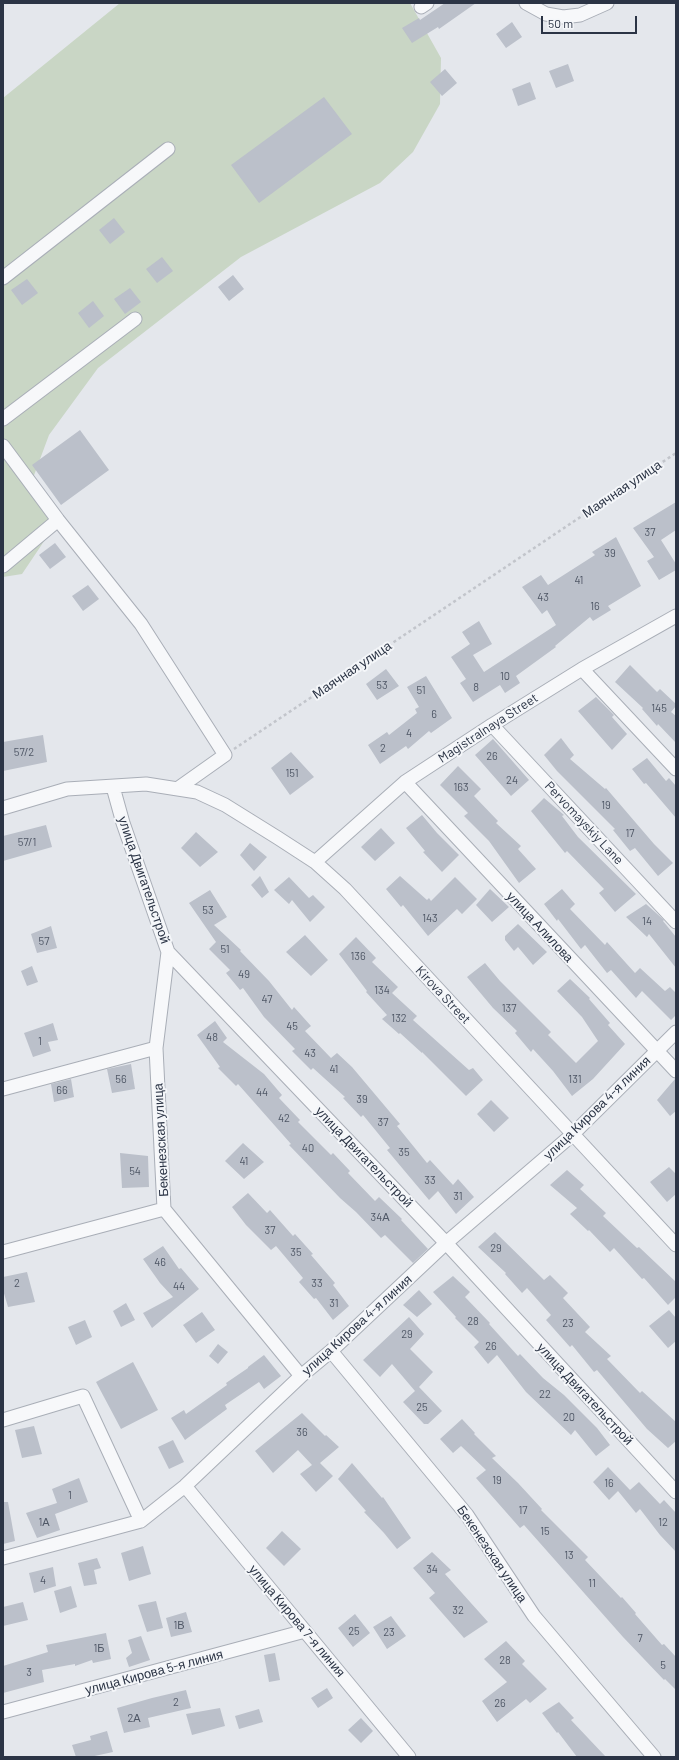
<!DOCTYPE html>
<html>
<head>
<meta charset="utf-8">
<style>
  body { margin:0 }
  #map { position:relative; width:679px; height:1760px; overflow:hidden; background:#e4e7ec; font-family:Barlow,sans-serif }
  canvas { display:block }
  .frame { position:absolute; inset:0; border:4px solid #2b3445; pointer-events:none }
  .scale { position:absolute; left:541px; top:16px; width:96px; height:18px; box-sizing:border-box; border:2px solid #2b3445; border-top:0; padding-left:5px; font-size:12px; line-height:14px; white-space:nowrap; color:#2b3445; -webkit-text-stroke:3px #f4f6f9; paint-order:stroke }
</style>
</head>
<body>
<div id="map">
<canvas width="679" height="1760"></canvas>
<div class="frame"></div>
<div class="scale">50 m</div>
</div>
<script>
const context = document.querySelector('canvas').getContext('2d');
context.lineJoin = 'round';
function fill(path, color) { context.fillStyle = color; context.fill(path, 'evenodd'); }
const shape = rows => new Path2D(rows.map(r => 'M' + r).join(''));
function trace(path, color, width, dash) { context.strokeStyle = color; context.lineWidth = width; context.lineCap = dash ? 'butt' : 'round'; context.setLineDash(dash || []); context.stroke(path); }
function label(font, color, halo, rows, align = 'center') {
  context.font = font + ' Barlow,sans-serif'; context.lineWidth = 4; context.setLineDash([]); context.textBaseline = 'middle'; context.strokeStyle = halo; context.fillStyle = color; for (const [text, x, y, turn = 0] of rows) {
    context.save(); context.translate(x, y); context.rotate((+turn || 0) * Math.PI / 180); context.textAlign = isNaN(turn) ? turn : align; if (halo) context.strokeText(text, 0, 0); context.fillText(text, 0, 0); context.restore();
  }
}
const green = shape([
  [120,3,410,3,441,58,440,104,413,152,380,183,241,257,98,368,49,435,30,486,59,519,22,574,3,577,3,98]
]);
const building = shape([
  [445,3,476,3,439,29,438,27,412,43,402,28,419,18,420,20],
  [512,22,522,37,506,48,496,34],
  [568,64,574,81,556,88,549,71],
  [445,69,457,83,442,96,430,82],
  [530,82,536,99,518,106,512,89],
  [324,97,352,134,259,203,231,165],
  [114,218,125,232,110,244,99,230],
  [162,257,173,271,157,283,146,269],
  [233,275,244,289,229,301,218,287],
  [27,279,38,293,22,305,11,290],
  [130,288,141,302,125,314,114,299],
  [93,301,104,316,89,328,78,313],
  [80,430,109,470,61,505,32,465],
  [676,502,676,530,661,540,676,564,676,570,659,580,647,561,654,557,633,528],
  [616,537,641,586,608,606,611,610,593,621,590,617,555,646,556,647,516,676,520,683,505,693,500,685,473,702,460,683,466,679,451,657,470,644,462,632,479,621,492,644,473,655,484,672,556,625,547,610,542,614,522,587,541,575,548,585,595,555,592,552],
  [55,543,66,557,50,569,39,555],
  [88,585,99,599,83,611,72,596],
  [630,665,657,692,660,689,676,704,676,706,671,712,676,716,676,743,658,724,657,726,642,709,643,708,615,682],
  [386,669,399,686,377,700,366,684],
  [426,676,452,718,431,733,429,731,408,749,406,746,380,764,368,745,387,732,389,735,417,713,415,709,419,707,407,687],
  [596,697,614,715,612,717,627,734,612,750,578,711],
  [43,735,47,762,3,771,3,742],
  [561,738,574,755,570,759,605,789,606,788,654,844,673,863,658,876,635,848,630,851,613,830,615,829,557,771,544,755],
  [493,739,529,780,511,796,475,755],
  [291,752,314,777,290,795,271,768],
  [647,758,666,781,669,778,676,786,676,818,646,783,644,784,632,769],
  [458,766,481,789,474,796,498,821,496,823,521,846,518,849,536,869,519,883,489,841,464,816,468,813,440,785],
  [544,798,564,815,562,816,578,837,636,894,615,912,599,893,604,889,567,851,565,853,531,811],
  [422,815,437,833,459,855,442,872,423,852,425,851,406,828],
  [46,825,52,847,3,861,3,836],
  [381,828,395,843,375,861,361,847],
  [196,832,218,852,200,867,181,848],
  [250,843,267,857,254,871,240,855],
  [260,876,269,892,262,898,251,885],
  [400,876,427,900,429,898,431,901,455,877,477,899,462,914,457,909,428,936,403,905,401,907,386,889],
  [289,877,309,898,313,895,325,907,310,922,292,900,289,904,274,890],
  [490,889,509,907,492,922,476,905],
  [562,889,575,904,570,909,605,945,607,942,635,973,640,968,665,991,670,987,676,993,676,1015,671,1020,642,991,636,998,611,970,607,973,585,945,581,949,558,919,557,921,544,904],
  [210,890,227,917,214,925,241,950,240,951,269,981,292,1010,294,1007,311,1026,305,1031,331,1058,337,1053,352,1067,400,1124,397,1126,427,1163,430,1160,453,1185,458,1179,474,1197,456,1214,438,1191,429,1200,387,1150,390,1148,363,1115,361,1117,343,1098,345,1097,313,1068,311,1070,292,1051,295,1049,264,1017,243,988,240,990,226,973,230,970,209,949,216,942,189,903],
  [646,904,664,920,663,921,676,937,676,968,649,934,647,937,626,917],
  [518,924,547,952,533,965,518,947,514,951,505,940,505,936],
  [51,926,57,948,37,953,31,934],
  [305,935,328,960,311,976,286,952],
  [356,937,376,958,372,962,398,987,392,993,417,1016,413,1020,469,1070,473,1068,483,1080,466,1096,422,1052,422,1053,400,1033,399,1034,382,1019,387,1015,366,992,367,991,339,954],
  [485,963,500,981,551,1032,548,1035,576,1063,598,1041,582,1017,557,991,570,979,590,998,589,999,610,1023,608,1025,625,1044,593,1079,572,1096,553,1071,533,1049,531,1052,515,1033,517,1031,493,1008,467,977],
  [32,966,38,982,27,986,21,971],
  [215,1021,227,1038,223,1042,264,1074,282,1095,279,1098,300,1120,298,1122,331,1155,333,1153,350,1171,348,1173,375,1201,379,1197,402,1219,401,1220,428,1249,413,1263,385,1235,381,1238,356,1212,340,1198,289,1145,291,1144,238,1084,236,1086,218,1068,220,1067,197,1035],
  [53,1023,58,1040,48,1042,51,1051,33,1057,24,1033],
  [131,1064,135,1089,112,1093,107,1069],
  [71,1079,74,1097,54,1102,51,1084],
  [675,1079,676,1111,670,1116,657,1100],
  [491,1100,509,1118,494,1132,477,1114],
  [243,1143,264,1162,244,1179,225,1161],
  [120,1153,148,1156,149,1187,122,1188],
  [669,1167,676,1174,676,1194,667,1202,650,1182],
  [567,1170,584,1185,580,1189,606,1213,603,1216,637,1248,639,1247,676,1282,676,1297,668,1305,644,1278,642,1279,614,1248,610,1252,589,1230,588,1231,570,1214,577,1208,550,1185],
  [248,1193,267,1213,270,1210,293,1236,295,1234,313,1254,311,1255,335,1283,333,1285,349,1306,333,1320,316,1298,314,1299,299,1282,303,1278,276,1246,271,1250,246,1225,232,1207],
  [495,1232,544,1280,550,1275,568,1293,563,1298,590,1327,585,1332,611,1356,607,1359,640,1393,642,1391,676,1422,676,1441,668,1448,647,1429,597,1370,594,1372,572,1345,570,1347,546,1320,551,1315,527,1288,522,1293,505,1274,506,1273,478,1247],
  [163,1246,179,1269,181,1268,199,1289,152,1328,143,1313,173,1297,160,1283,143,1259],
  [27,1272,35,1302,8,1307,3,1290,3,1277],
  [453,1276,470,1292,465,1297,490,1323,489,1324,518,1356,520,1354,543,1378,564,1395,597,1428,610,1445,596,1456,575,1430,571,1435,526,1392,497,1355,488,1364,474,1347,479,1342,455,1318,456,1317,433,1292],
  [419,1290,432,1304,417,1317,403,1305],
  [126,1303,135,1320,121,1327,113,1311],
  [669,1310,676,1318,676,1341,668,1348,649,1326],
  [202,1312,215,1330,196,1343,183,1325],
  [409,1317,424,1334,410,1349,433,1372,419,1387,442,1411,428,1424,424,1424,403,1402,415,1391,392,1364,380,1377,363,1360],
  [85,1320,92,1337,76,1345,68,1327],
  [218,1344,228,1352,218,1364,209,1356],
  [264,1355,281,1376,264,1389,259,1382,225,1405,227,1409,185,1440,171,1418,184,1410,186,1414,227,1385,226,1383,248,1368,248,1367],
  [133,1362,158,1410,121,1429,96,1382],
  [302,1413,325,1436,326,1435,339,1447,320,1463,333,1476,316,1492,300,1474,312,1465,298,1450,273,1473,255,1451],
  [462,1419,475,1433,474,1434,496,1456,492,1458,518,1483,542,1509,541,1510,588,1557,585,1560,621,1598,622,1597,636,1613,635,1614,662,1645,664,1644,676,1657,676,1690,665,1679,664,1680,623,1637,524,1525,520,1528,476,1478,486,1470,461,1446,453,1453,440,1439],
  [34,1426,42,1454,22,1458,15,1430],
  [173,1440,184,1462,169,1469,158,1447],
  [352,1463,382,1498,383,1497,411,1538,397,1549,384,1533,364,1512,366,1511,338,1479],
  [608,1467,630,1490,639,1482,660,1504,664,1500,676,1513,676,1552,660,1535,640,1509,636,1513,618,1491,609,1500,593,1482],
  [79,1478,88,1502,55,1514,60,1530,37,1538,26,1513,57,1503,52,1489],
  [3,1502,8,1502,15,1541,3,1544],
  [282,1531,301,1549,284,1566,266,1548],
  [143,1546,151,1574,129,1581,121,1553],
  [432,1552,451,1570,445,1574,488,1622,464,1638,429,1598,435,1593,413,1568],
  [97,1558,101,1568,94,1570,97,1584,84,1586,78,1563],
  [53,1567,56,1586,34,1593,29,1573],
  [71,1586,77,1607,60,1613,54,1591],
  [156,1601,163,1628,147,1632,138,1605],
  [23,1602,28,1620,3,1626,3,1607],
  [186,1612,192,1632,171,1637,166,1618],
  [355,1614,370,1633,353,1647,338,1628],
  [391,1616,406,1636,387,1649,373,1627],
  [106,1633,111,1659,93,1663,92,1660,75,1666,75,1664,42,1670,44,1682,3,1693,3,1666,48,1652,46,1645],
  [141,1636,150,1660,129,1667,126,1658,132,1653,128,1640],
  [506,1641,525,1661,522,1664,547,1689,530,1703,526,1699,497,1722,482,1701,507,1682,484,1659],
  [275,1653,280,1680,269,1682,264,1655],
  [327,1688,333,1698,318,1708,311,1698],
  [186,1690,191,1708,148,1718,150,1727,124,1733,117,1708,152,1698],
  [559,1702,574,1718,571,1720,606,1757,577,1757,558,1732,557,1733,542,1713],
  [220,1708,225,1726,192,1735,186,1714],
  [259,1709,263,1722,239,1729,235,1716],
  [361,1718,373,1731,361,1743,348,1730],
  [107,1731,113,1752,90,1757,76,1757,72,1745,91,1740,90,1736]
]);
const path = shape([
  [234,749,676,453]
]);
const street = shape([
  [526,3,546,14,563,17,580,15,607,3],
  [421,7,427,3],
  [3,278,168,149],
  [3,419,135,319],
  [3,446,58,520,141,624,225,755,177,789],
  [3,566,58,520],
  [582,669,676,769],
  [492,725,676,922],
  [405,782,676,1071],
  [113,787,123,823,168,952,446,1243,676,1492],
  [3,808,67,789,146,784,197,792,225,805,278,838,315,862,345,889,676,1245],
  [315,862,405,782,492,725,582,669,676,616],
  [168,952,156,1048,164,1209,301,1376],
  [3,1089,156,1048],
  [3,1252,164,1209],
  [331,1351,467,1515,534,1616,654,1757],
  [3,1420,83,1396,141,1521],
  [185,1486,409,1757],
  [3,1558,141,1521,185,1486,301,1376,331,1351,446,1243,572,1135,676,1032],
  [3,1712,305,1631]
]);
const numberNames = [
  ["37",650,532],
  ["39",610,553],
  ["41",579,580],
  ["43",543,597],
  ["16",595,606],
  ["10",505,676],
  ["53",382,685],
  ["8",476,687],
  ["51",421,690],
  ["145",659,708],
  ["6",434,714],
  ["4",409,733],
  ["2",383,748],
  ["57/2",24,752],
  ["26",492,756],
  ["151",292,773],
  ["24",512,780],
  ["163",461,787],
  ["19",606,805],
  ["17",630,833],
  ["57/1",27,842],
  ["53",208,910],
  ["143",430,918],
  ["14",647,921],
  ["57",44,941],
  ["51",225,949],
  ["136",358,956],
  ["49",244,974],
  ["134",382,990],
  ["47",267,999],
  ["137",509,1008],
  ["132",399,1018],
  ["45",292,1026],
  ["48",212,1037],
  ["1",40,1041],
  ["43",310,1053],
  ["41",334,1069],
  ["56",121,1079],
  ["131",575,1079],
  ["66",62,1090],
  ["44",262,1092],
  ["39",362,1099],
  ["42",284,1118],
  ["37",383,1122],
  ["40",308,1148],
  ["35",404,1152],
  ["41",244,1161],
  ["54",135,1171],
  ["33",430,1180],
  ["31",458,1196],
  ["34А",380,1217],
  ["37",270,1230],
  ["29",496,1248],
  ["35",296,1252],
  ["46",160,1262],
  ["2",17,1283],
  ["33",317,1283],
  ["44",179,1286],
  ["31",334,1303],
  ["28",473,1321],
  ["23",568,1323],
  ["29",407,1334],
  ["26",491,1346],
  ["22",545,1394],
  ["25",422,1407],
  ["20",569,1417],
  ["36",302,1432],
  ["19",497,1480],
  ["16",609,1483],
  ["1",70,1495],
  ["17",523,1510],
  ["1А",44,1522],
  ["12",663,1522],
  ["15",545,1531],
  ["13",569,1555],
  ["34",432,1569],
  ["4",43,1580],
  ["11",592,1583],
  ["32",458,1610],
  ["1В",179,1625],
  ["25",354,1631],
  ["23",389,1632],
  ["7",640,1638],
  ["1Б",99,1648],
  ["28",505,1660],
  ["5",663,1665],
  ["3",29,1672],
  ["2",176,1702],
  ["26",500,1703],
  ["2А",134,1718]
];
const streetNames = [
  ["Маячная улица",622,489,-34],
  ["Маячная улица",352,670,-34],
  ["Magistralnaya Street",488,728,-33],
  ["Pervomayskiy Lane",584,823,47],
  ["улица Двигательстрой",144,880,71],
  ["улица Алилова",540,927,47],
  ["Kirova Street",443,995,47],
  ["улица Кирова 4-я линия",597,1108,-44],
  ["Бекенезская улица",161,1140,-93],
  ["улица Двигательстрой",364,1157,46],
  ["улица Кирова 4-я линия",357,1325,-42],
  ["улица Двигательстрой",585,1394,47],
  ["Бекенезская улица",492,1554,56],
  ["улица Кирова 7-я линия",297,1621,50],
  ["улица Кирова 5-я линия",154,1672,-15]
];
fill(green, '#c9d6c5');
fill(building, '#bbc0ca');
trace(street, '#a9aeb7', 15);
trace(path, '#c2c5cb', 2.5, [3, 3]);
trace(street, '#f7f8fa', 13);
label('11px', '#4f5766', null, numberNames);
label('13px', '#2b3445', '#f4f6f9', streetNames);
</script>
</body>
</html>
